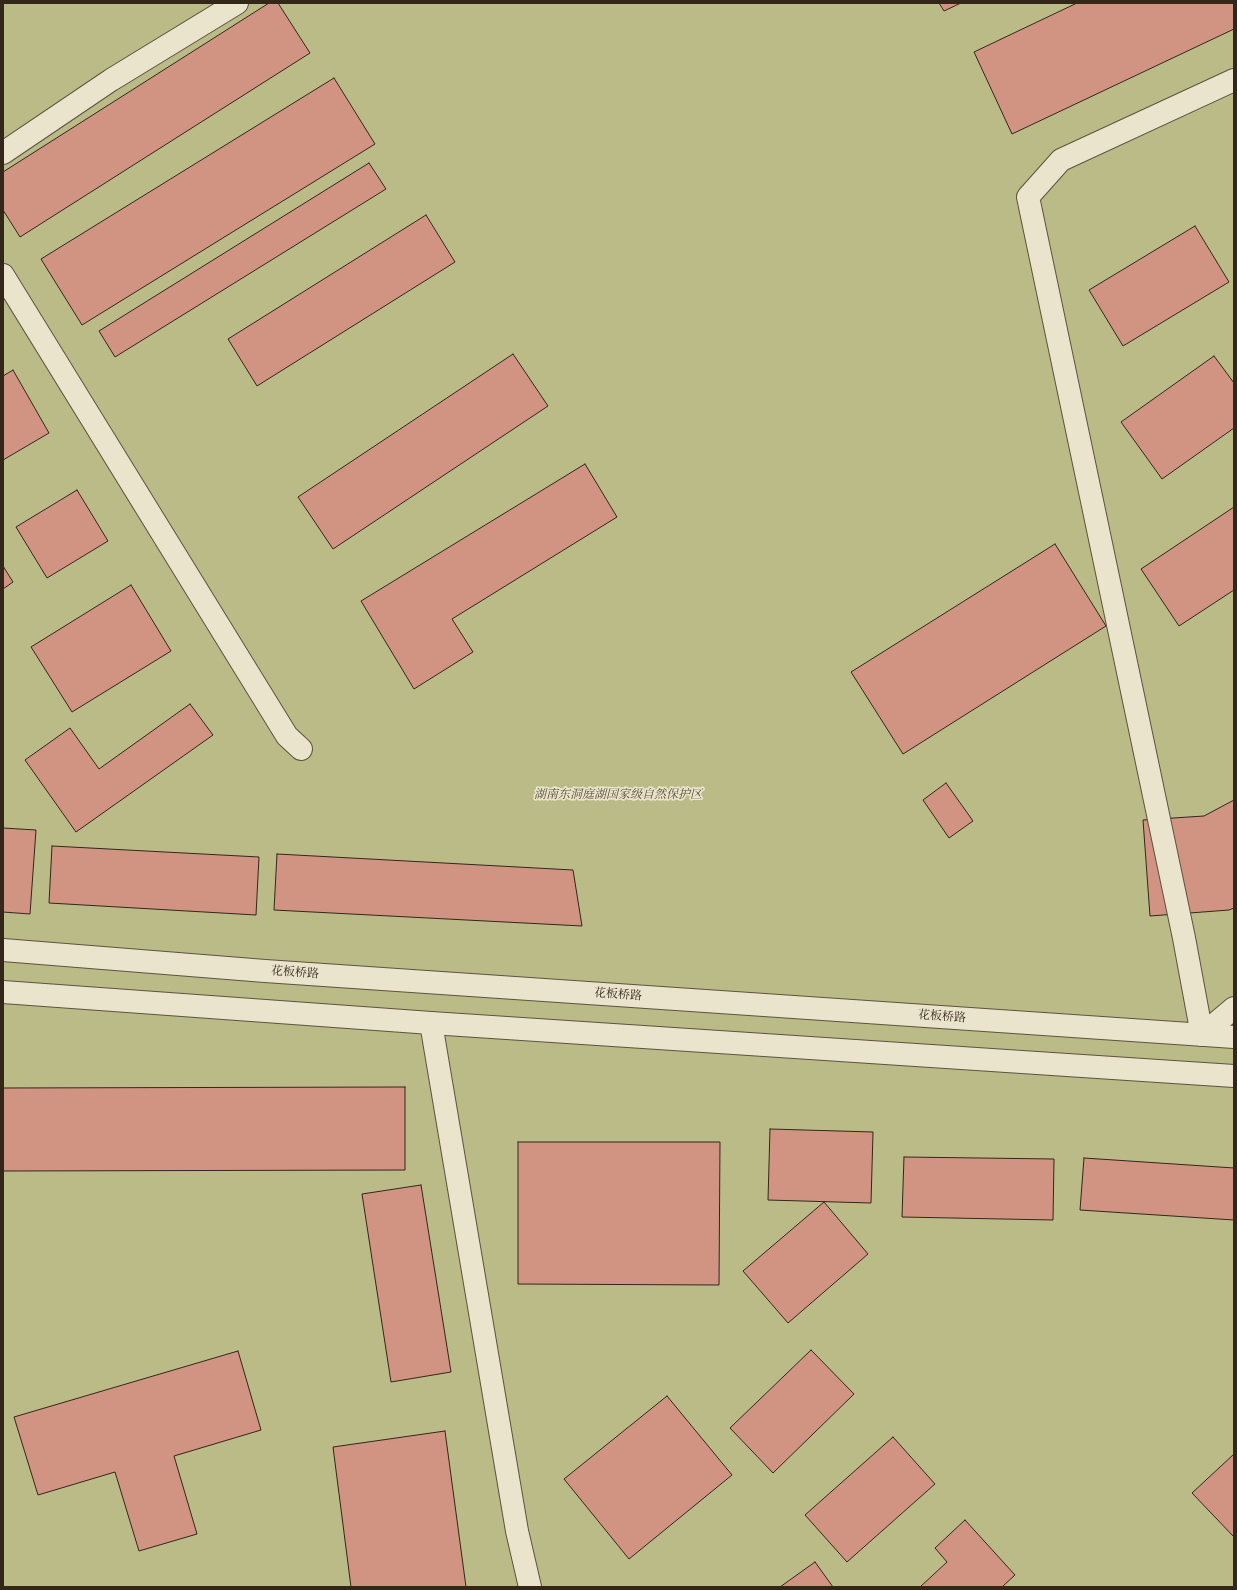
<!DOCTYPE html>
<html>
<head>
<meta charset="utf-8">
<style>
  body { margin:0 }
  #map { position:relative; width:1237px; height:1590px; overflow:hidden; background:#e0d5b1; font-family:"IM FELL French Canon",serif }
  canvas { display:block }
  .frame { position:absolute; inset:0; border:4px solid #33271a; pointer-events:none }
</style>
</head>
<body>
<div id="map">
<canvas width="1237" height="1590"></canvas>
<div class="frame"></div>
</div>
<script>
const context = document.querySelector('canvas').getContext('2d');
context.lineJoin = 'round';
function fill(path, color) { context.fillStyle = color; context.fill(path, 'evenodd'); }
const shape = rows => new Path2D(rows.map(r => 'M' + r).join(''));
function trace(path, color, width, dash) { context.strokeStyle = color; context.lineWidth = width; context.lineCap = dash ? 'butt' : 'round'; context.setLineDash(dash || []); context.stroke(path); }
function label(font, color, halo, rows, align = 'center') {
  context.font = font + ' "IM FELL French Canon","Noto Serif SC",serif'; context.lineWidth = 3.5; context.setLineDash([]); context.textBaseline = 'middle'; context.strokeStyle = halo; context.fillStyle = color; for (const [text, x, y, turn = 0] of rows) {
    context.save(); context.translate(x, y); context.rotate((+turn || 0) * Math.PI / 180); context.textAlign = isNaN(turn) ? turn : align; if (halo) context.strokeText(text, 0, 0); context.fillText(text, 0, 0); context.restore();
  }
}
const green = shape([
  [3,3,1234,3,1234,1587,3,1587]
]);
const building = shape([
  [269,3,278,3,310,53,20,237,3,210,3,172,269,3],
  [939,3,961,3,944,11,939,3],
  [1077,3,1234,3,1234,29,1012,134,974,52,1077,3],
  [334,78,375,144,82,325,41,259,334,78],
  [369,163,386,189,115,357,99,331,369,163],
  [426,215,455,262,257,386,228,339,426,215],
  [1195,226,1229,282,1123,346,1089,290,1195,226],
  [513,354,548,406,333,549,298,497,513,354],
  [1214,356,1234,383,1234,428,1162,479,1121,422,1214,356],
  [13,370,49,433,3,460,3,376,13,370],
  [585,464,617,517,452,619,473,652,414,689,361,601,585,464],
  [77,490,108,541,47,578,16,527,77,490],
  [1234,507,1234,590,1179,626,1141,569,1234,507],
  [1055,544,1106,626,903,754,851,672,1055,544],
  [3,566,13,582,3,589,3,566],
  [131,585,171,651,72,712,31,647,131,585],
  [190,704,213,735,76,832,25,760,70,728,99,769,190,704],
  [946,783,973,821,949,838,923,800,946,783],
  [1234,800,1234,908,1229,910,1150,916,1143,820,1204,816,1234,800],
  [3,828,36,830,30,914,3,912,3,828],
  [52,846,259,857,256,915,49,903,52,846],
  [277,854,573,870,582,926,274,910,277,854],
  [405,1087,405,1170,3,1171,3,1088,405,1087],
  [770,1129,873,1132,871,1203,768,1200,770,1129],
  [518,1142,720,1142,719,1285,518,1284,518,1142],
  [904,1157,1054,1159,1053,1220,902,1217,904,1157],
  [1084,1158,1234,1168,1234,1220,1080,1210,1084,1158],
  [421,1185,451,1372,391,1382,362,1194,421,1185],
  [824,1202,868,1254,788,1323,743,1271,824,1202],
  [811,1350,854,1394,773,1473,730,1428,811,1350],
  [238,1351,261,1430,174,1456,197,1534,139,1551,115,1472,38,1495,14,1417,238,1351],
  [667,1396,732,1475,629,1559,564,1479,667,1396],
  [445,1431,466,1587,351,1587,333,1447,445,1431],
  [893,1437,935,1484,847,1562,805,1515,893,1437],
  [1234,1454,1234,1537,1192,1493,1234,1454],
  [965,1520,1015,1575,1002,1587,920,1587,947,1562,935,1548,965,1520],
  [815,1562,833,1587,780,1587,815,1562]
]);
const minor = shape([
  [1234,80,1061,160,1028,197,1184,938,1202,1035,1234,1008],
  [3,153,111,80,237,3],
  [3,275,287,736,301,749],
  [431,1023,517,1531,530,1587]
]);
const tertiary = shape([
  [3,950,265,971,1234,1037],
  [3,992,431,1023,1234,1076]
]);
const parkNames = [
  ["湖南东洞庭湖国家级自然保护区",618,795]
];
const streetNames = [
  ["花板桥路",295,973,4],
  ["花板桥路",618,995,4],
  ["花板桥路",942,1017,4]
];
fill(green, '#babb86');
fill(building, '#d19482');
trace(building, '#33271a', 1);
trace(minor, '#5e5240', 24);
trace(tertiary, '#5e5240', 24);
trace(minor, '#ebe4cc', 22);
trace(tertiary, '#ebe4cc', 22);
label('italic 12px', '#554c35', '#ebe4cc', parkNames);
label('12px', '#33271a', '#ebe4cc', streetNames);
</script>
</body>
</html>
